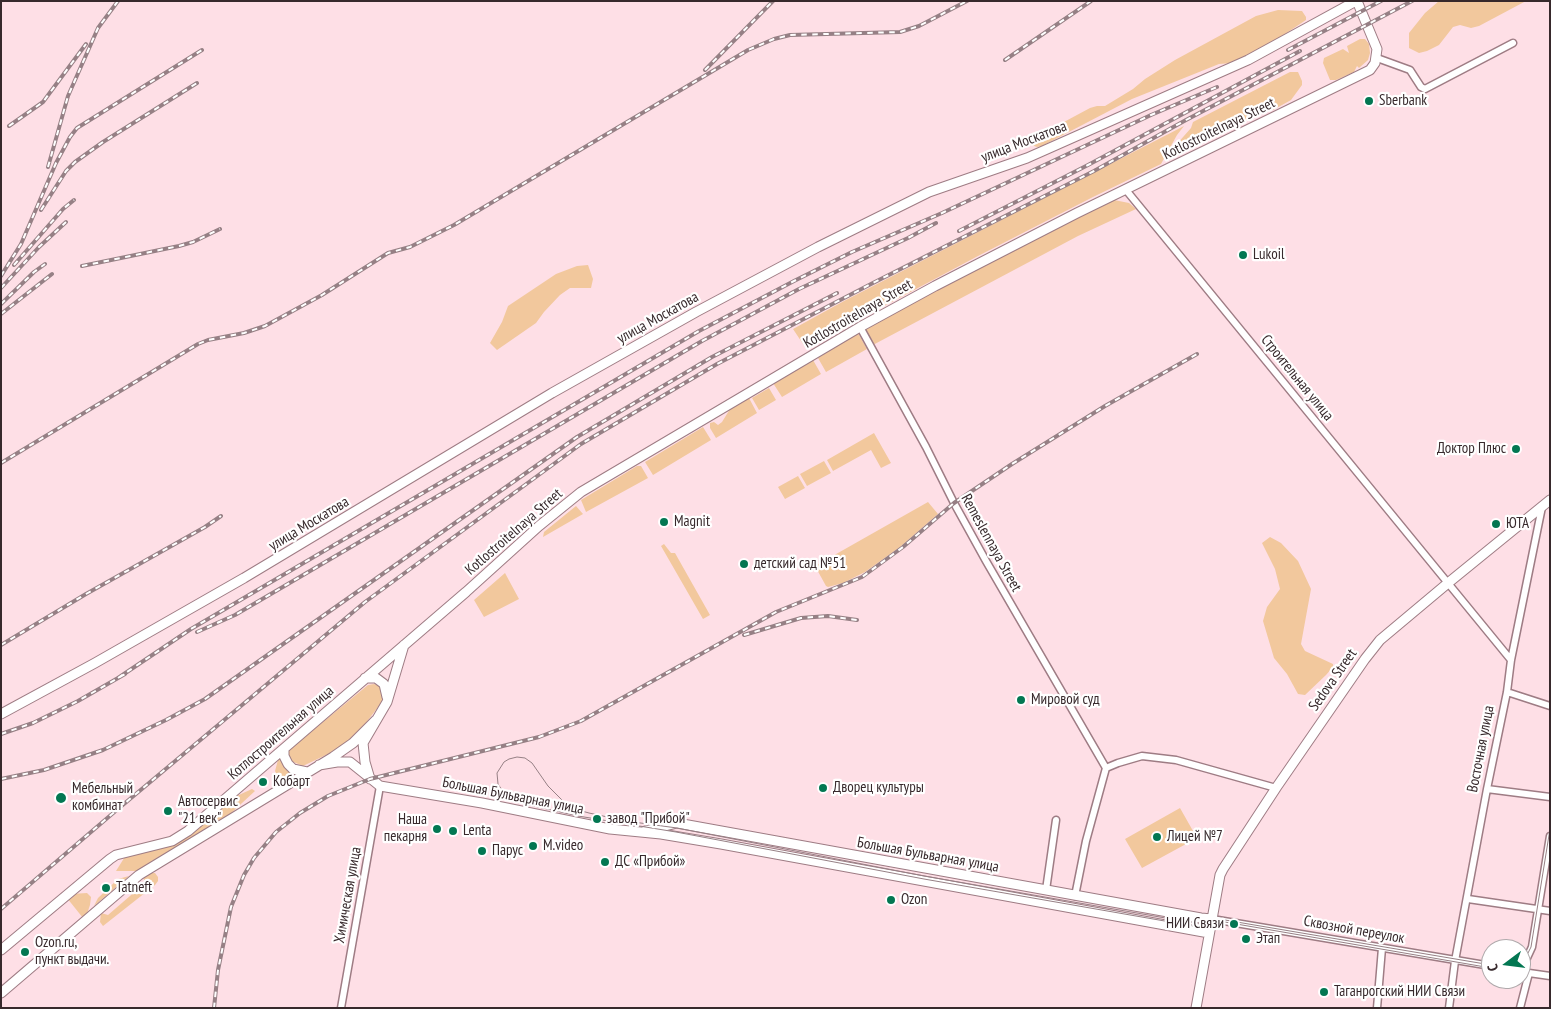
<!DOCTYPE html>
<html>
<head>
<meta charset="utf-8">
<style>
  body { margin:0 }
  #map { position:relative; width:1551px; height:1009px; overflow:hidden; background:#fedfe6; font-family:"PT Sans Narrow",sans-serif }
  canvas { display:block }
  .frame { position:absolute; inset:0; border:2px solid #37292c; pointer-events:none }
  .north { position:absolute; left:1481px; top:939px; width:50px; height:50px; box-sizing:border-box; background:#fff; border:1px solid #afa9ab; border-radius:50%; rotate:255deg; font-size:14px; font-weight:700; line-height:20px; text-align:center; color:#37292c }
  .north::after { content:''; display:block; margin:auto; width:18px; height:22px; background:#037752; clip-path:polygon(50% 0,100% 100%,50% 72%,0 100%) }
</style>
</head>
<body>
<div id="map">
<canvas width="1551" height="1009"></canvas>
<div class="frame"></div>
<div class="north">С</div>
</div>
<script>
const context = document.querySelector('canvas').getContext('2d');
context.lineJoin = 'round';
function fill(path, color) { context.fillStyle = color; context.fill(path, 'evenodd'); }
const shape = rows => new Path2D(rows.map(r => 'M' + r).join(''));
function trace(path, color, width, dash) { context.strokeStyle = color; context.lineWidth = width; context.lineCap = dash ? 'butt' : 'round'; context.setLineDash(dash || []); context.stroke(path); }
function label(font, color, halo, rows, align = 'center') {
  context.font = font + ' "PT Sans Narrow",sans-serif'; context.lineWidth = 4.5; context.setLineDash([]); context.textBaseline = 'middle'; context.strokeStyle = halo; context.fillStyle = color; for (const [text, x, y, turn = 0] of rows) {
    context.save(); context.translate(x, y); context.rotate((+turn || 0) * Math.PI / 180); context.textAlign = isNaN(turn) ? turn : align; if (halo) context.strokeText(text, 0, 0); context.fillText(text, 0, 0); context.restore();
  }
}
const green = shape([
  [1439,1,1526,1,1479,26,1471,28,1460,25,1453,27,1439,45,1427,51,1419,53,1409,48,1409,33,1425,13],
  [1278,10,1302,11,1306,17,1306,20,1267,46,1232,63,1219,64,1132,99,1042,146,1037,147,1031,145,1031,142,1036,137,1090,108,1097,106,1105,106,1133,89,1145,79,1175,60,1256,16],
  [1360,39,1365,39,1369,44,1370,53,1368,60,1359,68,1357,66,1354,72,1336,80,1330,80,1323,63,1324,58,1343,49,1349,53,1347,46],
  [1290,72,1298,72,1302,81,1302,85,1291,100,1273,110,1271,98,1252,111,1259,112,1258,116,1248,120,1238,120,1203,136,1207,140,1178,155,1176,145,1191,128,1193,122],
  [1184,126,1177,135,1161,164,1093,197,978,256,871,313,807,350,793,329,844,301],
  [1114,200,1129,203,1136,209,1078,236,871,346,862,330,868,326,1066,222],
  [588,265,593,279,591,288,570,288,560,295,544,312,536,323,497,350,490,343,502,322,508,306,556,274,577,266],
  [858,333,867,349,826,372,818,358],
  [813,360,821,374,782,397,773,383],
  [769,388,776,400,759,410,752,398],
  [749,398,757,413,716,438,710,428,710,423,714,422,718,425,722,422,730,409],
  [703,427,711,440,653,475,645,462],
  [874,433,891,463,881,468,871,450,833,471,827,460],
  [824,461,831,473,807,486,800,474],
  [637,466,641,466,648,478,586,512,581,500],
  [798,476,805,488,785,499,778,487],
  [928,502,938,514,900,547,865,572,843,583,828,587,826,586,815,566],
  [576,506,583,514,543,537,544,532],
  [1270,537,1281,543,1298,561,1311,589,1301,644,1305,651,1333,664,1333,667,1326,675,1305,695,1298,694,1287,674,1274,658,1263,621,1267,607,1280,589,1275,569,1262,543],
  [664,544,671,553,675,553,710,615,703,619,661,546],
  [505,573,519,599,484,617,474,600],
  [374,684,380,686,383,693,382,702,358,733,347,742,330,753,303,766,291,761,288,756,289,750,368,685],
  [281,756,285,767,295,774,287,779,279,780,275,771,278,760],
  [252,789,255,791,228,816,138,871,116,871,126,855,168,845,230,799],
  [1180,808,1197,838,1142,868,1125,839],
  [152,873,155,873,158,877,158,881,155,885,103,926,100,922,101,913,108,915,145,883,143,877],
  [129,876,94,906,98,898,118,879],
  [87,893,91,897,90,905,87,914,83,918,67,898,71,894]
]);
const minor = shape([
  [1377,58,1410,70,1421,87,1425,89,1513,43],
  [1126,190,1511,660],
  [860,327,926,447,954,503,986,561,1106,768],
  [1507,692,1550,706],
  [1487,789,1550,797],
  [1046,890,1056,820],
  [1075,896,1086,841,1106,768,1118,763,1142,756,1176,760,1276,788],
  [1468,899,1550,911],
  [1212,919,1491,966],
  [1521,964,1526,960,1532,947,1550,836],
  [341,1008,380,786],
  [1377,1008,1382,948],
  [1449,1008,1455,961,1487,789,1507,692,1511,660,1542,507],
  [1520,1008,1529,973,1550,976]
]);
const major = shape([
  [365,678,376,678,384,684,387,697],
  [1,714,95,663,244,578,552,393,696,312,818,247,929,192,1027,158,1248,60,1356,1],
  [284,749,284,756,288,764,293,769,307,772],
  [319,765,337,762,350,762,380,786,482,803,610,829,661,834,721,844,1209,933],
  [370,779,365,762,363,743,387,702,404,645],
  [645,831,677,823,1201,918,1212,919],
  [1,950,110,859,116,855,172,841,188,831,466,592,539,526,581,492,860,327,935,286,1077,213,1370,70,1375,63,1377,49,1357,1],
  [1,993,139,875,333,757,353,743,376,720],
  [1196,1008,1220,875,1223,869,1276,788,1365,659,1380,640,1448,583,1550,500]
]);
const tram = shape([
  [1521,962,1525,959,1531,947,1550,829],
  [1491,965,1219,919,1200,924,924,876,677,828,626,821,589,813,571,808,565,803,548,786,532,763,525,758,517,757,509,759,504,762,497,773,498,784,502,790,516,802,578,816,676,832,924,879,1199,927,1219,921,1491,968]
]);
const rail = shape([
  [1288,50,1381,1],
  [1005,60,1091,1],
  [705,70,773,1],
  [9,126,43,102,86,44],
  [48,167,68,96,98,28,118,1],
  [41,210,66,171,75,162,103,142,197,83],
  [959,231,1088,165,1300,51],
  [14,265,63,209,74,200],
  [82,266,179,246,193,242,220,229],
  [1,276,21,244,56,163,70,137,77,128,202,50],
  [1,288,39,247,66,222],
  [1,304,34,272,45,264],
  [1,314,52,274],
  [1,463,198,344,208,340,244,333,265,326,322,295,388,253,410,247,454,225,748,50,774,39,790,35,900,32,919,26,967,1],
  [197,632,235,615,702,341,799,289,908,238,936,223],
  [744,635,801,618,828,616,857,620],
  [1,645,86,594,205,527,221,516],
  [118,678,191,629,699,331,794,281,852,252,942,213,1151,115,1217,87],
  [1,734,33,723,78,701,125,674],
  [1,779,44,770,103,750,166,720,205,699,577,437,712,357,837,293],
  [1,909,112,814,365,602,581,444,717,364,871,284,1094,171,1186,120,1412,1],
  [214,1008,218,970,231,907,244,875,254,858,276,832,300,813,328,796,370,779,539,737,581,721,776,612,862,577,903,547,954,503,1012,464,1105,406,1197,354]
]);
const markers = [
  [1369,101,5,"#037752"],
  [1243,255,5,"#037752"],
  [1516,449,5,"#037752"],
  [664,522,5,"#037752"],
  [1496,524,5,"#037752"],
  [744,564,5,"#037752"],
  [1021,700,5,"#037752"],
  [263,782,5,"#037752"],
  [823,788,5,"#037752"],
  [61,798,6,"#037752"],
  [168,811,5,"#037752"],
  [597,819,5,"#037752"],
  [437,829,5,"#037752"],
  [453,831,5,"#037752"],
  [1157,837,5,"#037752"],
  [533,846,5,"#037752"],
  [482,851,5,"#037752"],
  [605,862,5,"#037752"],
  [106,888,5,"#037752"],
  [891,900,5,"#037752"],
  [1234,924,5,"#037752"],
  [1246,939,5,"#037752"],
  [25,952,5,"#037752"],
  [1324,992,5,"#037752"]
];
const poiNames = [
  ["Sberbank",1379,101],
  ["Lukoil",1253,255],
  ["Доктор Плюс",1506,449,"right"],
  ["Magnit",674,522],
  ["ЮТА",1506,524],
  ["детский сад №51",754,564],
  ["Мировой суд",1031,700],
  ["Кобарт",273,782],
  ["Дворец культуры",833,788],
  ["Мебельный",72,789],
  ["комбинат",72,806],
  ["Автосервис",178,802],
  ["\"21 век\"",178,819],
  ["завод \"Прибой\"",607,819],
  ["Наша",427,820,"right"],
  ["пекарня",427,837,"right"],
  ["Lenta",463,831],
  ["Лицей №7",1167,837],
  ["M.video",543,846],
  ["Парус",492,851],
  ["ДC «Прибой»",615,862],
  ["Tatneft",116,888],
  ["Ozon",901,900],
  ["НИИ Связи",1224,924,"right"],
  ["Этап",1256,939],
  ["Ozon.ru,",35,943],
  ["пункт выдачи.",35,960],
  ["Таганрогский НИИ Связи",1334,992]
];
const streetNames = [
  ["Kotlostroitelnaya Street",1219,129,-26],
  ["улица Москатова",1024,142,-21],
  ["Kotlostroitelnaya Street",858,314,-30],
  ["улица Москатова",658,318,-29],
  ["Строительная улица",1297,378,51],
  ["улица Москатова",309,524,-31],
  ["Kotlostroitelnaya Street",514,532,-41],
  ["Remeslennaya Street",991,543,61],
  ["Sedova Street",1333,680,-55],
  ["Котлостроительная улица",281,733,-41],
  ["Восточная улица",1481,749,-79],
  ["Большая Бульварная улица",513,796,11],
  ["Большая Бульварная улица",928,855,10],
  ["Химическая улица",348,895,-80],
  ["Сквозной переулок",1354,930,10]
];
fill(green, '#f2c89d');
trace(minor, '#9e7c84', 9);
trace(major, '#9e7c84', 11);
trace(minor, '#fff', 6);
trace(major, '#fff', 9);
trace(tram, '#968085', 1);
trace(rail, '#968085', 4);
trace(rail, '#fff', 2, [5.5]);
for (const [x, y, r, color] of markers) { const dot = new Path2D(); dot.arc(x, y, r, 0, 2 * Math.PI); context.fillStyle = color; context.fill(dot); trace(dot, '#fff', 2); }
label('15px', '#37292c', '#fff', poiNames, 'left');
label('15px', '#37292c', '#fff', streetNames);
</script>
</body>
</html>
